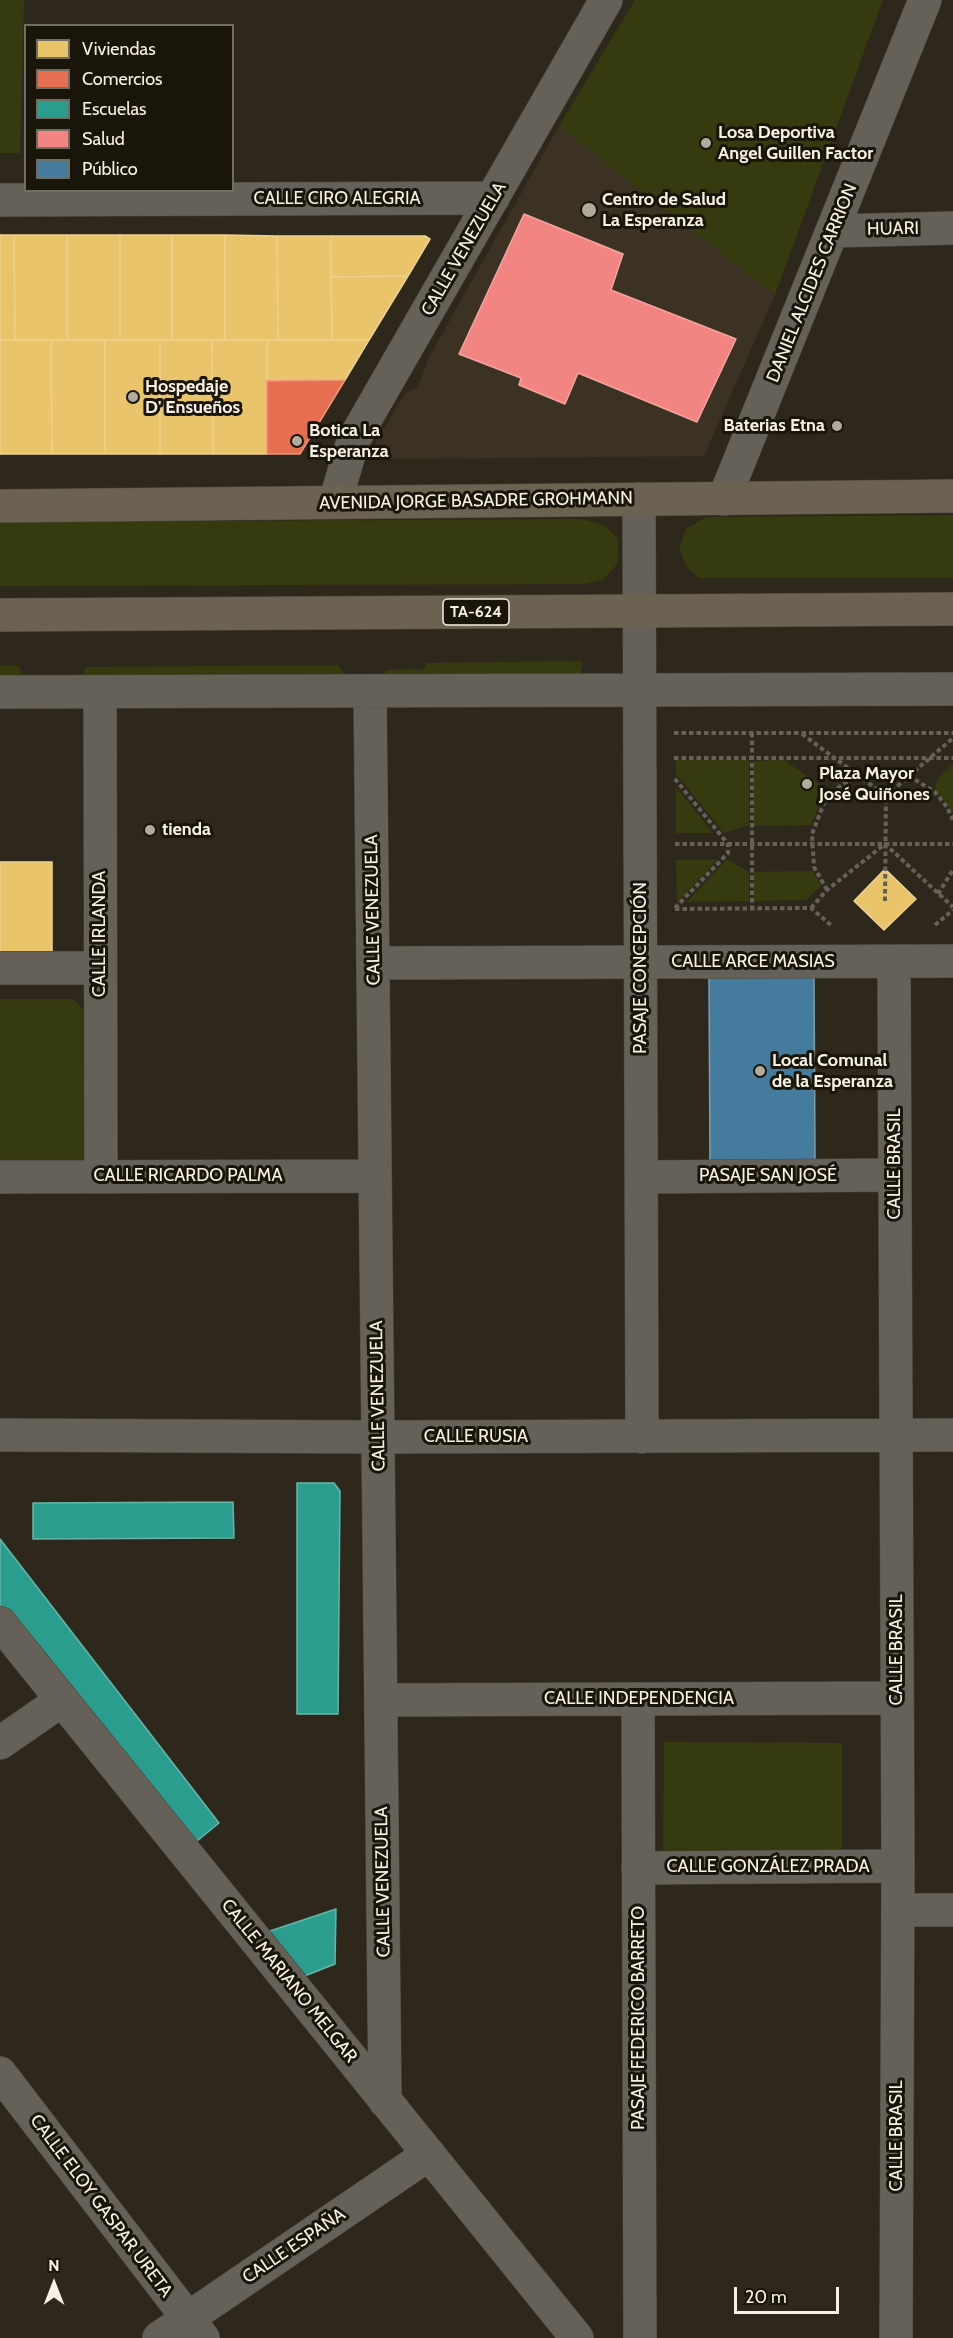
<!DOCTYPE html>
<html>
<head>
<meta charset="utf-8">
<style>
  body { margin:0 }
  #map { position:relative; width:953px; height:2338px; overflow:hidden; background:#2e281c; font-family:Cabin,sans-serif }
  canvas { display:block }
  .legend { position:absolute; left:24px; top:24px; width:210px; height:168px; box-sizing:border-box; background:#19150b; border:2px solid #716d61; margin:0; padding:8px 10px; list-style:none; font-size:18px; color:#f6f1e2 }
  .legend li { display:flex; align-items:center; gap:12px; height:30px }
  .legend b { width:30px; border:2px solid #716d61 }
  .north { position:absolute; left:24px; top:2254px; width:60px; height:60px; -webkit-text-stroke:4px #19150b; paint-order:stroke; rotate:0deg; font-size:16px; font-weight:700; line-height:24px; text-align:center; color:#f6f1e2 }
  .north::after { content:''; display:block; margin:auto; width:21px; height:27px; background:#f6f1e2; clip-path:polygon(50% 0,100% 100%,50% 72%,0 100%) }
  .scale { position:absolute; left:734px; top:2287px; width:105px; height:27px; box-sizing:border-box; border:3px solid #f6f1e2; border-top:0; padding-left:8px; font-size:18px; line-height:21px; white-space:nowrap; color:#f6f1e2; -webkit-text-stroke:4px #19150b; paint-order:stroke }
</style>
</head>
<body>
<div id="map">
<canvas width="953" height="2338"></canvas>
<ul class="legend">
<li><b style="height:16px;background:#e9c46a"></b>Viviendas</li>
<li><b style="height:16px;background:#e76f51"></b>Comercios</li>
<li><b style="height:16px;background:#2a9d8f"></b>Escuelas</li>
<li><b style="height:16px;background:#f28482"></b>Salud</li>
<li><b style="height:16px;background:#457b9d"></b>Público</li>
</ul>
<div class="north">N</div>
<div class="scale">20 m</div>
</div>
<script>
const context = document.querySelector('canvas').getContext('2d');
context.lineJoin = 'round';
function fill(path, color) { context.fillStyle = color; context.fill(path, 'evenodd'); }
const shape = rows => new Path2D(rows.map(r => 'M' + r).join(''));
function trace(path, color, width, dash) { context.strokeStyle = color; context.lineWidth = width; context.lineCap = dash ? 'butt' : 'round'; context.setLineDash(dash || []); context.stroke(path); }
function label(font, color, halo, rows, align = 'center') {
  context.font = font + ' Cabin,sans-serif'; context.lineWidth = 6; context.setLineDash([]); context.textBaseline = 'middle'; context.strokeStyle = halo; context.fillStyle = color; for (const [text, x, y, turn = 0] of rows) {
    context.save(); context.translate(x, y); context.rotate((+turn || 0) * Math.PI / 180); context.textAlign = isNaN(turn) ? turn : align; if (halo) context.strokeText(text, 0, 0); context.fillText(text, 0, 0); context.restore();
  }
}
const medical = shape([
  [559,126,775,295,704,456,390,459,375,444,405,393,418,387,428,359]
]);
const green = shape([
  [0,0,24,0,20,153,0,153],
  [635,0,883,0,775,295,559,126],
  [953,515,953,578,699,578,686,566,679,548,686,529,706,517],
  [582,519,604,525,618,539,618,563,603,580,583,584,0,586,0,522],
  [583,661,579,678,385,679,386,670,425,669,426,663],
  [0,665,19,666,21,673,29,678,0,678],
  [339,665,342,672,347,675,84,677,84,671,87,667],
  [676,760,749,760,749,825,724,833,676,774],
  [784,760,826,789,828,794,817,810,811,825,753,826,753,761],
  [953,764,953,813,935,788,937,779],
  [676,787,713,833,676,833],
  [727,859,749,872,749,901,687,902],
  [676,860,717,860,677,903],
  [813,871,821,886,806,900,753,901,753,872],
  [0,999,73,999,83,1009,85,1159,73,1168,0,1170],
  [664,1742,842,1743,842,1854,663,1853]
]);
const homes = shape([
  [0,235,14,235,15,340,0,340,0,235],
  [14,235,67,235,67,340,15,340,14,235],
  [67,235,120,235,120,340,67,340,67,235],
  [120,235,172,235,172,340,120,340,120,235],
  [172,235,225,235,225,340,172,340,172,235],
  [225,235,277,236,278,340,225,340,225,235],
  [277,236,331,236,332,340,278,340,277,236],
  [331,236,425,236,430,239,408,276,331,277,331,236],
  [408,276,369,340,332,340,331,277,408,276],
  [0,340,51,340,52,454,0,454,0,340],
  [51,340,105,340,105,454,52,454,51,340],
  [105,340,160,340,160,454,105,454,105,340],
  [160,340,212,340,213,454,160,454,160,340],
  [212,340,267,340,267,454,213,454,212,340],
  [267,340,369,340,345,380,267,381,267,340],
  [0,862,52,862,52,966,0,966,0,862],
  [885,869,916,899,884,930,854,901,885,869]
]);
const shops = shape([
  [345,380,300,454,267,454,267,381,345,380]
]);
const schools = shape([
  [297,1483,334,1483,340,1491,338,1714,297,1714,297,1483],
  [233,1502,234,1538,33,1539,33,1503,233,1502],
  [0,1539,219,1823,186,1850,0,1619,0,1539],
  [336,1909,335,1964,292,1981,255,1936,336,1909]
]);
const health = shape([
  [524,214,623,254,611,290,736,339,697,422,578,373,565,404,519,385,521,378,459,354,524,214]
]);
const public = shape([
  [814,976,815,1161,710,1162,709,977,814,976]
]);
const path = shape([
  [674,733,953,733],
  [752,733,752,908],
  [802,734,886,796],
  [674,758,953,758],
  [675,844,953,844],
  [827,890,814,867,812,834,824,803,839,787,848,781,881,772,909,776,935,792,947,807,953,820],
  [938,894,953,870],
  [885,901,886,796,953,738],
  [675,908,728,853,728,844,675,779],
  [811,908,827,890,885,844,953,907],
  [675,909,811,908,832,926],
  [935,925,953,910]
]);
const minor = shape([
  [0,200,493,198],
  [833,231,953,228],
  [639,499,642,1437],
  [724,499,925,0],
  [335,502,353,441,606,0],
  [370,691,385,2101],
  [0,692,953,689],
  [100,692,101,1177],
  [894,962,898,1866,896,2338],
  [373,963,953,961],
  [0,968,100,968],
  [0,1177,375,1176],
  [642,1177,895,1175],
  [0,1435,379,1437,953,1435],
  [0,1623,577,2338],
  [638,1699,640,2338],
  [381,1700,897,1698],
  [0,1743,62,1700],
  [638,1868,898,1866],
  [898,1910,953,1910],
  [0,2073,203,2338],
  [159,2338,429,2154]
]);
const trunk = shape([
  [0,506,953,496],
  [0,615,953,609]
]);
const markers = [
  [706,143,6,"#b0ab9d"],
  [589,210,8,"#b0ab9d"],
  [133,397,6,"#b0ab9d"],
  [837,426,6,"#b0ab9d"],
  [297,441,6,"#b0ab9d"],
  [807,784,6,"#b0ab9d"],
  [150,830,6,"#b0ab9d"],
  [760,1071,6,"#b0ab9d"]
];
const shields = [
  [476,612,66]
];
const shieldNames = [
  ["TA-624",476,612]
];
const poiNames = [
  ["Losa Deportiva",718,133],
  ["Angel Guillen Factor",718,154],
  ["Centro de Salud",602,200],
  ["La Esperanza",602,221],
  ["Hospedaje",145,387],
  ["D' Ensueños",145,408],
  ["Baterias Etna",825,426,"right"],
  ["Botica La",309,431],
  ["Esperanza",309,452],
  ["Plaza Mayor",819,774],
  ["José Quiñones",819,795],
  ["tienda",162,830],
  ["Local Comunal",772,1061],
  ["de la Esperanza",772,1082]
];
const streetNames = [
  ["CALLE CIRO ALEGRIA",337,199],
  ["HUARI",893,229,-1],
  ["CALLE VENEZUELA",464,249,-60],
  ["DANIEL ALCIDES CARRION",812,283,-68],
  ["AVENIDA JORGE BASADRE GROHMANN",476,501,-1],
  ["CALLE VENEZUELA",373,910,-91],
  ["CALLE IRLANDA",100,934,-90],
  ["CALLE ARCE MASIAS",753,962],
  ["PASAJE CONCEPCIÓN",641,968,-90],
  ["CALLE BRASIL",895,1164,-90],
  ["CALLE RICARDO PALMA",188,1176],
  ["PASAJE SAN JOSÉ",768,1176],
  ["CALLE VENEZUELA",378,1396,-91],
  ["CALLE RUSIA",476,1437],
  ["CALLE BRASIL",897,1650,-90],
  ["CALLE INDEPENDENCIA",639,1699],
  ["CALLE GONZÁLEZ PRADA",768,1867],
  ["CALLE VENEZUELA",383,1882,-91],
  ["CALLE MARIANO MELGAR",289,1981,51],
  ["PASAJE FEDERICO BARRETO",639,2018,-90],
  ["CALLE BRASIL",897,2136,-90],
  ["CALLE ELOY GASPAR URETA",101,2206,53],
  ["CALLE ESPAÑA",294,2246,-34]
];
fill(medical, '#3c3223');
fill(green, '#363a0f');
fill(homes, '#e9c46a');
trace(homes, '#edd28e', 1.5);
fill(shops, '#e76f51');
trace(shops, '#ec967c', 1.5);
fill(schools, '#2a9d8f');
trace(schools, '#67b6a8', 1.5);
fill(health, '#f28482');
trace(health, '#f3a59f', 1.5);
fill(public, '#457b9d');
trace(public, '#7a9eb2', 1.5);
trace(minor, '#4b463c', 34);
trace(trunk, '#4b463c', 34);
trace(path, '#656058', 4, [4.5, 3]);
trace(minor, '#656158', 33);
trace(trunk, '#6b6252', 33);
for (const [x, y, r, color] of markers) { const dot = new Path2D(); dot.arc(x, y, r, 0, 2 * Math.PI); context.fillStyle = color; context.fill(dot); trace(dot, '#19150b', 2); }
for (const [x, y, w] of shields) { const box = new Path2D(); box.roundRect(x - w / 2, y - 13, w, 26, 4.5); context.fillStyle = '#19150b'; context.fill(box); trace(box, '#f6f1e2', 1.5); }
label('bold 16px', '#f6f1e2', null, shieldNames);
label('bold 18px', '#f6f1e2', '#19150b', poiNames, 'left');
label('18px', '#f6f1e2', '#19150b', streetNames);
</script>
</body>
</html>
